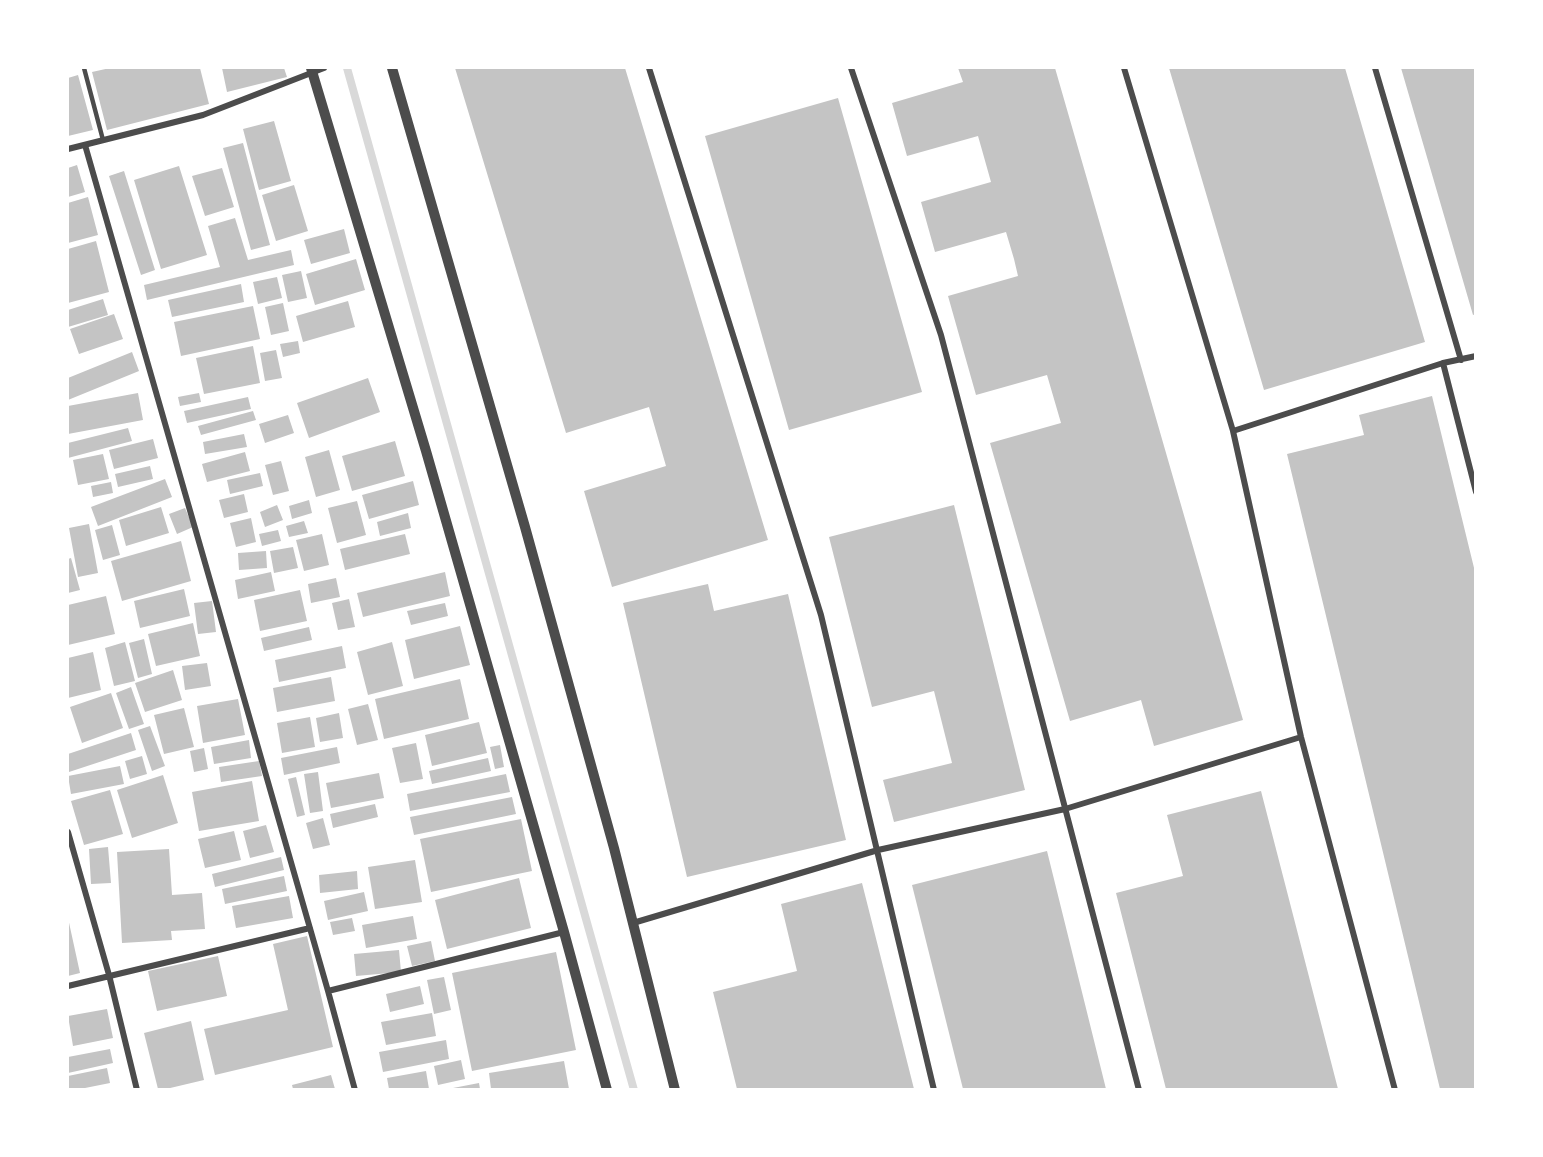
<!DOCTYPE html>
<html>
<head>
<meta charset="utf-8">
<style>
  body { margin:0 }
  #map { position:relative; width:1543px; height:1157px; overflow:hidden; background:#fff; font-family:"Public Sans",sans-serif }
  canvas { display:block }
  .frame { position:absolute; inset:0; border:69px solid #fff; pointer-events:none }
</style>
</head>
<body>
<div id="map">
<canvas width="1543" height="1157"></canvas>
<div class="frame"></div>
</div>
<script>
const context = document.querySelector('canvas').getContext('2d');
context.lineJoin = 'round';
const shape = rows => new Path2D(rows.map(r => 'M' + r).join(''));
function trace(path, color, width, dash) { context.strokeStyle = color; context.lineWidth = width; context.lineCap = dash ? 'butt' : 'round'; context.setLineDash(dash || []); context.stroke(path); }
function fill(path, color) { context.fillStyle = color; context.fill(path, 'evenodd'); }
const stream = shape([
  [347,68,634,1090]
]);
const building = shape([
  [110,68,200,68,209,104,107,130,92,72],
  [222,68,284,68,287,77,227,92],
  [455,68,625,68,768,540,612,587,584,491,666,466,649,407,566,433],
  [958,68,1055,68,1243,720,1154,746,1141,700,1070,721,990,443,1061,423,1047,375,976,395,948,296,1018,276,1014,259,1006,232,935,252,921,202,991,182,982,150,978,136,907,156,892,103,963,82],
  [1169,68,1345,68,1425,342,1264,390],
  [1401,68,1476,68,1476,314,1473,315],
  [78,75,93,130,68,136,68,78],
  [838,98,922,392,789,430,705,136],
  [274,121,291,181,259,190,243,129],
  [243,143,270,245,251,250,223,148],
  [77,165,85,192,68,197,68,168],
  [179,166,207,255,161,269,134,180],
  [222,168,234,207,205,216,192,176],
  [124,171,155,270,141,275,109,176],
  [294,185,308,231,276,241,262,195],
  [88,197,98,235,68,243,68,203],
  [235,218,248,260,291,250,294,265,147,300,144,285,220,267,208,226],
  [344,229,350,253,311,264,304,240],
  [96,241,109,292,68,303,68,249],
  [356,259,365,290,315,305,306,274],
  [301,271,307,298,288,302,282,275],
  [277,277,282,298,258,304,253,282],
  [241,284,244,302,172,317,168,300],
  [103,299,108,315,68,327,68,310],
  [348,301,355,327,303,342,296,316],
  [283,303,289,331,271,335,265,307],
  [253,306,260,339,181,356,174,322],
  [114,314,123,339,79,354,70,329],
  [298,341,300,353,283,357,280,344],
  [253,346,260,383,204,394,196,358],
  [276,350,282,378,265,381,260,353],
  [132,352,139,371,68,400,68,378],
  [368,378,380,412,309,438,297,403],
  [138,393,143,420,68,434,68,406],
  [199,393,201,402,180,406,178,397],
  [1432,396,1476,576,1476,1089,1440,1089,1287,454,1364,435,1359,415],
  [248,397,251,409,187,423,184,411],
  [253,411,256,420,201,435,198,426],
  [288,415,294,433,265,443,259,424],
  [128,428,132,441,68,458,68,443],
  [244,434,247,447,205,454,203,442],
  [153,439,158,458,114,469,109,450],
  [395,441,405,476,352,491,342,456],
  [329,450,340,490,316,497,305,457],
  [245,452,250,471,207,482,202,464],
  [103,454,109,479,78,485,73,460],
  [281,461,289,491,273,495,265,465],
  [150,466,153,479,118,487,115,474],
  [260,473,263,486,230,494,227,480],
  [165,479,172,497,98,526,91,507],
  [413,481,419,505,369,519,362,495],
  [111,482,113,493,93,497,91,486],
  [244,494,248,512,224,518,219,500],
  [309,500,312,513,292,519,289,506],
  [357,501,366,535,337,543,328,508],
  [277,505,283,520,265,527,260,512],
  [954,505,1025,790,894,822,883,780,952,763,934,691,872,707,829,537],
  [161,507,169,533,126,546,119,520],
  [185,508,193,527,177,534,169,514],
  [408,513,411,528,380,536,377,522],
  [251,518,256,542,236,547,230,523],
  [304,521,308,533,289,537,286,526],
  [89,524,98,573,78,577,69,528],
  [112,525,120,555,103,560,95,530],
  [278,530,281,541,262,546,259,534],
  [322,534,329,565,304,571,296,540],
  [405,534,410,554,345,570,340,549],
  [181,541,191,581,122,601,111,561],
  [293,547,298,568,274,573,270,551],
  [266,551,267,568,239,570,238,553],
  [71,558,80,590,68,593,68,559],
  [271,572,275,591,238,599,235,580],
  [445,572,450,596,363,617,357,593],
  [336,578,340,597,311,603,308,584],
  [708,584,714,611,788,594,846,840,687,877,623,603],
  [184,589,190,616,140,628,134,601],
  [300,590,307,621,260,631,254,600],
  [106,596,115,634,68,645,68,605],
  [349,599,355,627,338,630,332,603],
  [212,601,216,632,198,634,194,603],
  [445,603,448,616,411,625,407,611],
  [193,623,200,656,156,666,148,634],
  [460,626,470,665,414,679,405,640],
  [309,627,312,640,264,651,261,638],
  [144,639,152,674,138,678,129,643],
  [125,642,135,681,114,686,105,648],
  [392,642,403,686,368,695,357,652],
  [342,646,346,668,279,682,275,660],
  [93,652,101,690,68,698,68,658],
  [207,663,211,686,185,690,182,666],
  [173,670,182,700,145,712,135,683],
  [331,677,335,701,277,712,273,688],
  [460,679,469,719,384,739,375,699],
  [131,687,144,724,129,729,116,693],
  [111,693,123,728,82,743,70,707],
  [238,699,245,735,203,743,197,706],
  [368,704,378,740,357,745,348,709],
  [184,708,194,747,164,754,154,715],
  [339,713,343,738,320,742,316,718],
  [310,717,315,747,282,753,277,723],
  [479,722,487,753,432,766,425,735],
  [150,726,165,766,152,771,138,730],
  [131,733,136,750,69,772,68,754],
  [249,740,251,758,214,764,211,747],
  [416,743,423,779,400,783,392,748],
  [500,745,504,767,495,769,490,747],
  [337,747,340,763,284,775,281,758],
  [204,748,208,769,194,772,190,751],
  [142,756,147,774,130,779,125,761],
  [488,758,491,771,432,784,429,771],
  [259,761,262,776,221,782,219,767],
  [120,766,124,784,71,794,68,776],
  [318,772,323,811,310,813,304,774],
  [379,773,384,798,331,808,326,783],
  [506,774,510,792,410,811,407,794],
  [163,775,178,823,132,838,117,790],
  [296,777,305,815,297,817,288,779],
  [252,781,259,821,199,831,192,792],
  [110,790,123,834,84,845,71,801],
  [1261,791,1338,1089,1166,1089,1116,893,1183,876,1167,815],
  [512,797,516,814,414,835,410,817],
  [375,804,378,817,333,828,330,814],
  [323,818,330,845,313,849,306,823],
  [521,819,532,871,431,892,420,839],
  [266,825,274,852,250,858,243,831],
  [234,831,241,860,205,868,198,839],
  [108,847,111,883,91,884,89,849],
  [169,849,172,895,202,893,205,929,171,931,172,940,122,943,117,852],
  [1047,851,1106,1089,963,1089,912,885],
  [281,857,284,870,215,887,212,874],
  [415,860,422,902,375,909,368,867],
  [357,871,358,889,320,893,319,875],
  [284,876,287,891,225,904,222,889],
  [519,878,531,928,447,949,435,900],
  [862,883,914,1089,737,1089,713,992,797,971,781,904],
  [364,892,368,911,328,920,324,901],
  [289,896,293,918,236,928,232,906],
  [413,916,417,939,366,948,362,925],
  [68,918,80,973,68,976],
  [352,918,355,931,333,935,330,922],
  [307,936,333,1047,215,1075,204,1029,288,1010,273,944],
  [431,941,435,961,412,966,407,946],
  [399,950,401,972,356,976,354,954],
  [556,952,576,1050,472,1071,452,973],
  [218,956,227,996,157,1011,148,971],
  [444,977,451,1010,434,1014,427,980],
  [420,986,424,1004,390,1012,386,994],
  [107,1009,113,1038,73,1046,68,1016],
  [432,1013,436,1036,386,1045,381,1022],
  [191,1021,204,1080,166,1089,158,1089,144,1033],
  [446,1040,449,1059,383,1072,379,1052],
  [110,1049,113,1063,68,1073,68,1057],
  [461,1060,465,1079,438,1085,434,1066],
  [564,1061,569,1089,491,1089,489,1073],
  [107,1068,110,1083,80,1089,68,1089,68,1076],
  [426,1071,429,1089,389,1089,387,1078],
  [331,1075,335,1089,293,1089,292,1085],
  [479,1083,480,1089,453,1089,453,1088]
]);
const service = shape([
  [84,68,103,140]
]);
const minor = shape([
  [649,68,821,615,934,1090],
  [851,68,941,335,1139,1090],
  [1124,68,1233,431,1301,737,1395,1090],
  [1375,68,1461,360],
  [85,145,328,991,355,1090],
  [68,149,203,115,324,68],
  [1443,363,1476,492],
  [1233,431,1443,363,1476,356],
  [68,832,109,975,137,1090],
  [633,923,878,850,1065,809,1301,737],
  [68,986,310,928],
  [328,991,564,932]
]);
const tertiary = shape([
  [311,68,426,451,564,932,607,1090],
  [392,68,525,527,614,848,675,1090]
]);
trace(stream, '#d9d9d9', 8);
fill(building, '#c4c4c4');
trace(service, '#4c4c4c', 4.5);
trace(minor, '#4c4c4c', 6);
trace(tertiary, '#4c4c4c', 10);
</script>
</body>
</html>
